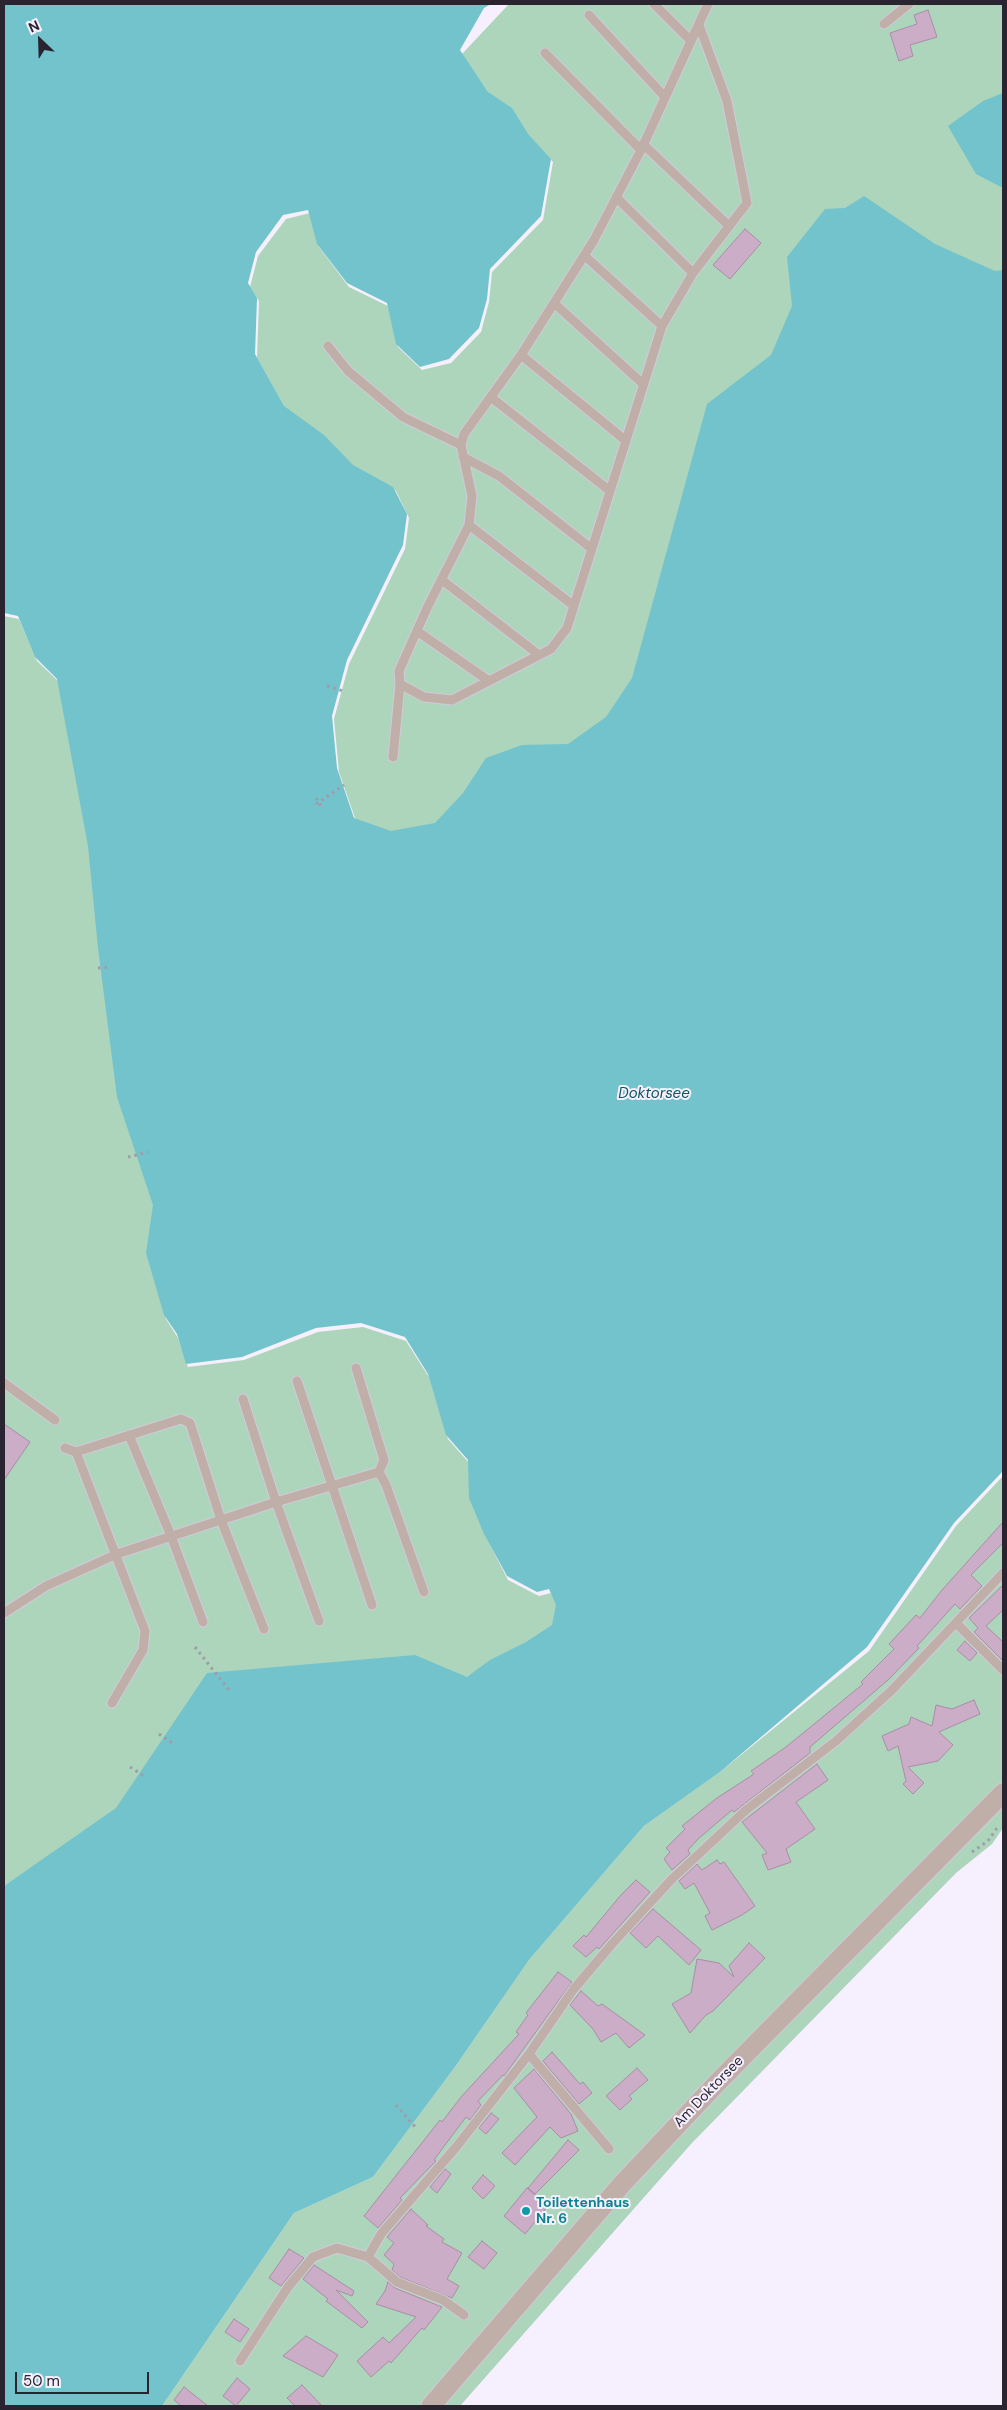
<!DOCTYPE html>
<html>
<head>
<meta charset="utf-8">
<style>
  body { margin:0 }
  #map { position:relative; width:1007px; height:2410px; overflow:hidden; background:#f6f0fe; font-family:"DM Sans",sans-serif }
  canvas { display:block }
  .frame { position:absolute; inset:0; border:5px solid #292430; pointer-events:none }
  .north { position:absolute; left:15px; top:15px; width:50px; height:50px; -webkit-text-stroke:4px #f6f0fe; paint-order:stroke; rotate:336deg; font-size:14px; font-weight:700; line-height:20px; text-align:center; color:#292430 }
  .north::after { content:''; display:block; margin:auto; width:18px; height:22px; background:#292430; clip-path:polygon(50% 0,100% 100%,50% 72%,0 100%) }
  .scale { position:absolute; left:15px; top:2372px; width:134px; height:22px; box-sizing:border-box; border:2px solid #292430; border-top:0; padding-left:6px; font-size:15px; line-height:18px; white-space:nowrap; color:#292430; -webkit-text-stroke:4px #f6f0fe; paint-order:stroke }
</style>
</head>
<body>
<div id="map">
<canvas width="1007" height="2410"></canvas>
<div class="frame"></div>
<div class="north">N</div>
<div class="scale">50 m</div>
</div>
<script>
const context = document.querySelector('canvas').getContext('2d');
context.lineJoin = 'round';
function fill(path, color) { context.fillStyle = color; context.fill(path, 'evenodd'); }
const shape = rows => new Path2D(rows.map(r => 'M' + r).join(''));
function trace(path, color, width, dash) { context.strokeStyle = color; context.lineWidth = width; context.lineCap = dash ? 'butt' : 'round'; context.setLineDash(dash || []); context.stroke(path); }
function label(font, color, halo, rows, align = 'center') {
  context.font = font + ' "DM Sans",sans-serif'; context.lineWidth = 4; context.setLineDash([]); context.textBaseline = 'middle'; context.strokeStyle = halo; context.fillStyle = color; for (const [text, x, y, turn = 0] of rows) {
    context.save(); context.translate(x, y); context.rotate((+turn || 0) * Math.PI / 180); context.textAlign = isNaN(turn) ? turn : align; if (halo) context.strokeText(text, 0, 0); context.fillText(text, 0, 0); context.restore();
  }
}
const green = shape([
  [509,4,1003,4,1003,274,794,310,633,681,608,720,437,827,393,834,356,821,339,772,334,719,349,664,405,549,409,518,396,491,355,468,286,410,257,358,259,301,250,287,258,256,286,219,310,213,319,247,349,287,388,306,398,347,422,370,451,363,481,332,489,302,492,272,543,220,553,162,490,95,462,54],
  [4,616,19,619,37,661,59,682,155,1208,148,1257,166,1319,178,1338,188,1367,244,1360,318,1332,363,1327,406,1341,429,1377,448,1439,470,1464,471,1502,486,1537,508,1580,539,1596,551,1593,558,1608,554,1629,469,1680,118,1811,4,1886],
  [1003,1476,1003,1828,992,1844,956,1873,691,2144,460,2406,162,2406,294,2213,373,2177,455,2067,529,1960,644,1826,720,1772,869,1651,956,1526]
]);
const water = shape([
  [4,4,491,4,484,8,460,50,488,92,512,108,528,134,551,159,541,216,490,269,487,299,479,328,449,359,420,367,396,344,387,303,347,283,317,244,308,210,283,215,256,252,248,283,257,298,255,354,284,406,324,435,353,465,393,487,407,514,403,545,347,660,332,716,337,768,354,818,391,831,435,823,463,793,486,758,522,745,568,744,606,717,632,678,707,404,771,355,792,306,787,257,825,209,845,208,864,196,935,244,995,271,1003,270,1003,1471,954,1523,867,1647,720,1772,644,1826,529,1960,455,2067,373,2177,294,2213,162,2406,4,2406,4,1886,116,1808,207,1673,415,1655,467,1677,490,1660,526,1642,552,1625,556,1605,549,1589,537,1592,507,1576,484,1534,469,1498,468,1460,446,1435,428,1374,405,1337,361,1323,316,1328,242,1357,186,1364,177,1334,164,1315,146,1253,153,1205,117,1097,98,948,88,846,57,679,35,657,18,616,4,613],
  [1003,93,1003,188,976,174,948,126,983,101]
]);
const building = shape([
  [928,10,937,37,910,45,913,56,899,61,890,33,917,24,914,15,928,10],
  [745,229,761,243,730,279,713,265,745,229],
  [4,1424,30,1442,4,1480,4,1424],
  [1003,1522,1003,1543,971,1575,982,1586,960,1609,955,1604,917,1646,919,1648,888,1680,810,1747,810,1753,734,1812,732,1810,698,1839,688,1850,690,1854,672,1870,664,1859,670,1852,666,1848,685,1829,682,1826,717,1798,754,1774,751,1771,786,1747,863,1684,861,1682,894,1649,889,1644,916,1615,920,1618,942,1590,1003,1522],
  [1003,1585,1003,1610,986,1626,1003,1642,1003,1661,974,1632,978,1628,969,1618,1003,1585],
  [965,1641,977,1653,970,1661,957,1650,965,1641],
  [974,1700,980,1714,939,1732,953,1745,938,1761,908,1767,924,1783,913,1794,903,1784,906,1781,898,1746,888,1751,882,1736,909,1724,911,1717,932,1726,936,1705,952,1709,974,1700],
  [817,1764,828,1780,796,1802,815,1829,786,1849,791,1862,768,1870,762,1855,767,1853,742,1822,817,1764],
  [717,1860,720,1864,724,1862,755,1906,742,1915,712,1930,705,1916,710,1913,694,1883,685,1889,679,1881,697,1864,702,1870,717,1860],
  [636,1880,650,1892,599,1949,597,1947,586,1957,573,1946,584,1935,586,1937,621,1895,636,1880],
  [653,1909,701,1950,689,1965,658,1936,646,1948,630,1933,653,1909],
  [749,1943,765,1958,713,2011,706,2015,690,2033,672,2004,691,1993,697,1959,719,1963,734,1977,729,1966,749,1943],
  [558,1972,572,1982,504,2076,503,2075,478,2101,481,2105,470,2120,466,2117,442,2149,434,2160,436,2161,400,2198,402,2200,378,2228,364,2216,440,2120,442,2122,461,2097,519,2034,516,2032,528,2015,526,2013,558,1972],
  [581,1991,598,2006,602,2004,645,2035,629,2048,616,2033,601,2042,593,2029,570,2005,581,1991],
  [552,2052,580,2084,583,2082,592,2093,579,2104,543,2061,552,2052],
  [637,2068,648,2080,629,2096,632,2099,620,2110,606,2096,637,2068],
  [534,2069,571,2114,578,2131,561,2138,550,2127,515,2165,502,2153,537,2117,514,2088,534,2069],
  [491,2113,499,2119,486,2134,479,2128,491,2113],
  [568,2140,579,2150,535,2194,528,2188,568,2140],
  [445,2169,451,2174,437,2193,430,2187,445,2169],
  [483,2175,495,2186,483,2199,472,2188,483,2175],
  [527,2188,548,2206,525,2234,504,2216,527,2188],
  [411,2209,428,2225,426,2226,444,2239,442,2242,462,2253,447,2279,459,2286,452,2298,400,2277,392,2270,394,2264,384,2255,394,2243,387,2237,411,2209],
  [482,2241,497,2253,484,2269,468,2257,482,2241],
  [289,2249,304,2258,281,2286,269,2278,289,2249],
  [314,2265,354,2291,352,2296,336,2290,368,2322,362,2328,326,2301,328,2299,303,2279,314,2265],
  [388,2282,395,2288,442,2307,424,2330,422,2328,391,2363,389,2361,371,2377,357,2361,383,2337,389,2343,416,2317,376,2304,385,2291,388,2282],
  [234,2319,249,2329,240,2342,225,2332,234,2319],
  [306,2336,338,2355,323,2377,283,2356,306,2336],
  [237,2378,250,2389,236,2406,223,2396,237,2378],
  [302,2385,322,2406,295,2406,287,2398,302,2385],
  [184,2387,208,2406,181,2406,174,2400,184,2387]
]);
const path = shape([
  [327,686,343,691],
  [316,798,321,806],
  [316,804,344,785],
  [98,968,111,967],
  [128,1157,148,1152],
  [195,1647,229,1690],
  [159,1734,174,1744],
  [130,1767,144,1776],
  [972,1852,988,1841,999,1825],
  [396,2105,417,2129]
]);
const service = shape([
  [654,4,691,41],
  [589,15,664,96],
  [884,24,909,4],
  [699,25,727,101,747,203,693,273,662,326,567,628,551,649,452,700,424,697,400,684,399,671,427,608,469,525,472,496,461,445,464,434,521,355,594,240,641,150,708,4],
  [545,53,641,150],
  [643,144,729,226],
  [616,197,693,273],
  [585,256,662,326],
  [554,303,643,384],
  [328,346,348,371,403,417,461,445],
  [521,355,625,440],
  [492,398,610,491],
  [463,457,499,476,592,549],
  [469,525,574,606],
  [442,580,539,655],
  [417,631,489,681],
  [393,757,400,684],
  [356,1368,384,1460,379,1472,386,1485,424,1592],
  [297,1381,372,1605],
  [4,1383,55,1420],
  [243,1399,276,1502,319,1621],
  [129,1435,171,1536,203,1622],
  [65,1448,76,1452,145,1631,143,1650,112,1703],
  [76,1452,181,1419,190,1423,221,1520,264,1629],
  [4,1613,46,1586,117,1554,276,1502,379,1472],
  [956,1623,1003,1670],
  [529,2054,609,2149],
  [464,2315,443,2300,397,2282,368,2257,381,2234,457,2146,529,2054,573,1990,612,1944,671,1880,746,1810,836,1741,892,1690,1003,1573],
  [240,2361,288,2287,313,2257,337,2248,368,2257]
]);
const minor = shape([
  [431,2406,622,2184,718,2082,1003,1793]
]);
const markers = [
  [526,2211,5,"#0f9aa8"]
];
const streetNames = [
  ["Am Doktorsee",709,2092,-46]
];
const cultureNames = [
  ["Toilettenhaus",536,2203],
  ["Nr. 6",536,2219]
];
const waterNames = [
  ["Doktorsee",654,1094]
];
fill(green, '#acd5bb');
fill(water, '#73c3cc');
fill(building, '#cbadc7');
trace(building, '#aa8da6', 1);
trace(service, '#d1cbd9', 11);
trace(minor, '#d1cbd9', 21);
trace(path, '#a19ba9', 3, [2.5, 4]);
trace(service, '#c0afa9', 9);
trace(minor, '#c0afa9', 19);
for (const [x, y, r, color] of markers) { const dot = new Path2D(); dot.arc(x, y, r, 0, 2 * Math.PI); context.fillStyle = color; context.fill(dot); trace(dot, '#f6f0fe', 2); }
label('14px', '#292430', '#f6f0fe', streetNames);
label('bold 14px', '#0d838f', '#f6f0fe', cultureNames, 'left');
label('italic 15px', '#0f565c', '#f6f0fe', waterNames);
</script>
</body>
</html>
